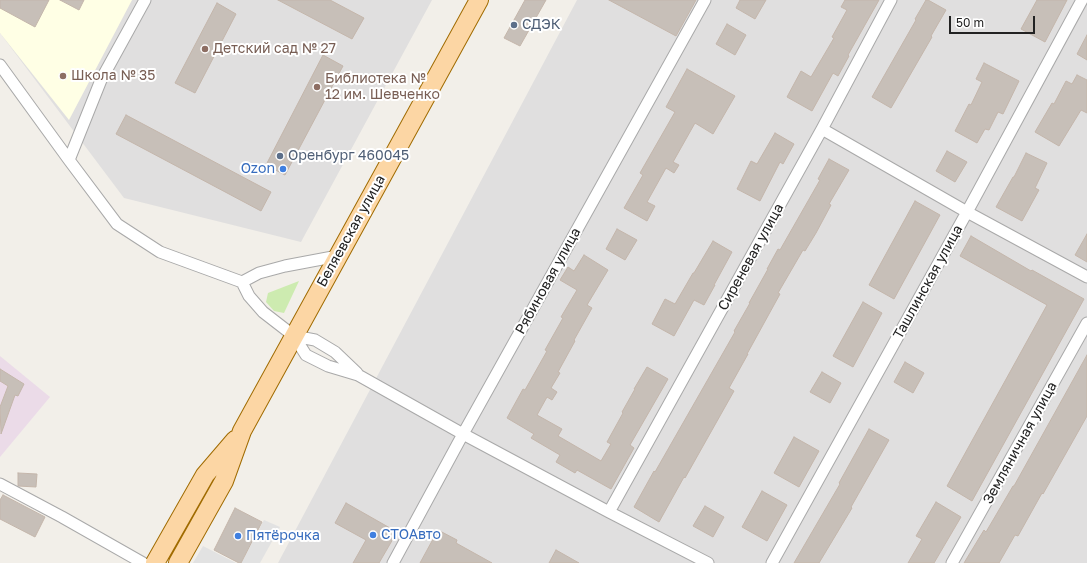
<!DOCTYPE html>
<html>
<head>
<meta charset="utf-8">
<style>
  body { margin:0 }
  #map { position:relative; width:1087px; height:563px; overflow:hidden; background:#f2efe9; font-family:"Golos Text",sans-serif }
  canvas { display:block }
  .scale { position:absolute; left:949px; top:16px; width:86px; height:18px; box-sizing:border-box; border:2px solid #222; border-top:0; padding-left:5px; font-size:12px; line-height:14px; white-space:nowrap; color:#222; -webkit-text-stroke:3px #fff; paint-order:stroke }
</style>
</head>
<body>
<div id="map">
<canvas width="1087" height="563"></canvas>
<div class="scale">50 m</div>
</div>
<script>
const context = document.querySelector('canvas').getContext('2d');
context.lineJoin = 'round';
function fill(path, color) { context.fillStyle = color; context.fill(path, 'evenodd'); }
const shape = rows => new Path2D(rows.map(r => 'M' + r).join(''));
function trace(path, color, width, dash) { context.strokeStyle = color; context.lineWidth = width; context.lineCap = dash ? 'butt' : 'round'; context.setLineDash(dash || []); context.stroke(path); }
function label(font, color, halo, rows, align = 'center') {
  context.font = font + ' "Golos Text",sans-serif'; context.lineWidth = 4; context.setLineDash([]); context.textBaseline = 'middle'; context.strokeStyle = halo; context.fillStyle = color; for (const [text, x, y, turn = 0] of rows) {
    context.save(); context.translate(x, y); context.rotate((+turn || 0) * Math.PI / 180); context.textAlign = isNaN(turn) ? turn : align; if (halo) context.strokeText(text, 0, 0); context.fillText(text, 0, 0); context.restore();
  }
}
const residential = shape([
  [0,0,432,0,301,242,124,198,0,33],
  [577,0,1087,0,1087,563,278,563]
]);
const industrial = shape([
  [0,356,50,397,0,457]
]);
const education = shape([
  [0,0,132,0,69,120,0,33]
]);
const grass = shape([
  [299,281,284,313,274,311,266,302,268,293]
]);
const parking = shape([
  [264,520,280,527,260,563,241,563],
  [203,546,236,563,193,563]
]);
const building = shape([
  [0,0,49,0,35,27,0,8,0,0],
  [60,0,84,0,79,10,60,0],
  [278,0,330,0,364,18,352,39,278,0],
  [525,0,546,0,520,46,504,38,525,0],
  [609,0,696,0,676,36,609,0],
  [740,0,766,0,755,19,736,8,740,0],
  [845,0,879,0,848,55,849,56,838,76,833,73,812,111,787,97,801,71,811,77,834,38,832,37,847,10,841,7,845,0],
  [926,0,928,0,946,10,931,36,932,37,891,108,872,97,916,20,915,19,926,0],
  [1037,0,1067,0,1045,42,1021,29,1037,0],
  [217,3,236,14,195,93,175,83,217,3],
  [727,24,746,35,735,55,716,44,727,24],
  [1087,35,1087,60,1077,54,1087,35],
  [323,55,343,66,285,175,266,165,323,55],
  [984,63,1019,81,1003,114,998,112,989,130,985,129,977,143,955,131,969,104,971,105,982,82,976,79,984,63],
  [687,69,735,96,713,134,695,123,673,162,679,165,674,173,666,168,647,202,655,206,647,221,624,208,643,175,640,173,675,112,666,107,687,69],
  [1077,75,1087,80,1087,113,1081,110,1059,146,1035,132,1052,103,1054,104,1066,81,1072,84,1077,75],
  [126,115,271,192,261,211,116,134,126,115],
  [775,133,794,144,783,164,780,162,760,201,737,189,751,161,757,164,775,133],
  [947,151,967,162,955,182,936,171,947,151],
  [1026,153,1047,163,1035,188,1039,190,1022,221,996,207,1013,177,1014,177,1026,153],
  [829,159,849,170,829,204,831,205,816,233,805,251,803,250,778,293,780,294,747,354,748,354,729,388,734,391,685,478,684,477,659,522,634,507,654,471,655,472,735,332,734,331,750,303,749,303,768,269,767,269,778,249,780,250,820,180,818,179,829,159],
  [915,201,940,215,894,299,869,285,915,201],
  [617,229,637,240,625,260,606,249,617,229],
  [1087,234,1087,262,1075,255,1087,234],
  [971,236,1031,271,1032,270,1084,299,972,501,947,486,1047,305,960,256,971,236],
  [713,241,732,252,714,285,715,285,704,305,694,300,674,336,652,324,665,299,675,304,693,273,694,273,713,241],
  [584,255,608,270,587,305,592,308,574,340,575,341,558,372,560,373,551,388,557,392,552,400,547,397,537,415,562,429,558,436,601,461,611,444,607,442,623,413,622,412,635,389,634,389,647,367,668,379,630,445,634,448,611,489,577,470,575,473,556,462,560,455,531,438,534,434,507,418,523,389,525,390,547,351,545,350,563,318,561,317,577,290,560,280,568,267,574,271,584,255],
  [863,302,882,313,853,367,833,356,863,302],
  [1087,355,1087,416,1043,494,1042,493,1018,536,1015,535,999,563,964,563,984,530,986,532,1013,486,1014,486,1087,355],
  [905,362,924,373,913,393,894,382,905,362],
  [0,369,24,384,18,396,15,395,1,434,0,407,8,386,0,381,0,369],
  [822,372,841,383,830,403,810,392,822,372],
  [869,429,889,440,851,507,852,508,819,563,794,563,840,484,839,483,869,429],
  [794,437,819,451,799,487,774,473,794,437],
  [18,473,37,474,36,487,18,486,18,473],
  [762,491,787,505,767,541,742,527,762,491],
  [3,495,45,517,35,537,0,519,0,500,3,495],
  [936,502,961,517,934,563,908,563,922,539,916,536,936,502],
  [346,503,397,532,379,563,353,563,366,540,335,523,346,503],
  [705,506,724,517,713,537,693,526,705,506],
  [235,508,262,522,241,563,239,563,214,550,235,508],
  [438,530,457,540,456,543,492,563,420,563,438,530],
  [556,550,579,563,549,563,556,550]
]);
const minor = shape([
  [0,65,69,160,117,224,160,252,242,282,249,296,263,312,294,336,306,355,328,366,358,375,463,434,609,512,708,563],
  [822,129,967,212,1087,277],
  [69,160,101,80,145,0],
  [242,282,259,273,285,266,338,256],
  [294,336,315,340,335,352,357,373],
  [0,484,62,517,143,563],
  [609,512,822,129,891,0],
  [393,563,463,434,705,0],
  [772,563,967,212,1082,0],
  [952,563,1087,323]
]);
const primary = shape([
  [155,563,205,475,235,440],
  [178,563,224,481,242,431,479,0]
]);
const markers = [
  [514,25,4,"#5c6f8a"],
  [205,49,4,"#8d6e63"],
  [63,76,4,"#8d6e63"],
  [317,87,4,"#8d6e63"],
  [280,156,4,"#5c6f8a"],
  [283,169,4,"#3f7fe0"],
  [373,535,4,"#3f7fe0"],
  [238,536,4,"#3f7fe0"]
];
const serviceNames = [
  ["СДЭК",522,25],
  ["Оренбург 460045",288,156]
];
const educationNames = [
  ["Детский сад № 27",213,49],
  ["Школа № 35",71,76],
  ["Библиотека №",325,79],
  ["12 им. Шевченко",325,95]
];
const shopNames = [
  ["Ozon",275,169,"right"],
  ["СТОАвто",381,535],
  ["Пятёрочка",246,536]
];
const streetNames = [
  ["Беляевская улица",351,231,-61],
  ["Сиреневая улица",751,257,-61],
  ["Рябиновая улица",548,281,-61],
  ["Ташлинская улица",928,282,-61],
  ["Земляничная улица",1020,443,-61]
];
fill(residential, '#e0dfdf');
fill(industrial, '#ebdbe8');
fill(education, '#ffffe5');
fill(grass, '#cdebb0');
fill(parking, '#e2e2e2');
fill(building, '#c7bfb8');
trace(building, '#c4b6ab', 1);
trace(minor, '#a9a9a9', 13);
trace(primary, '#a06b00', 20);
trace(minor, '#fff', 11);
trace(primary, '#fcd6a4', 18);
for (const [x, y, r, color] of markers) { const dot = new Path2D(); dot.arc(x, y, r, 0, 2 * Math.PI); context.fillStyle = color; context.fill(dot); trace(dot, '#fff', 1.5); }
label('14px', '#4e5e75', '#fff', serviceNames, 'left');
label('14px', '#785e54', '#fff', educationNames, 'left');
label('14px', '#366cbe', '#fff', shopNames, 'left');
label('14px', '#222', '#fff', streetNames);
</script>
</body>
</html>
